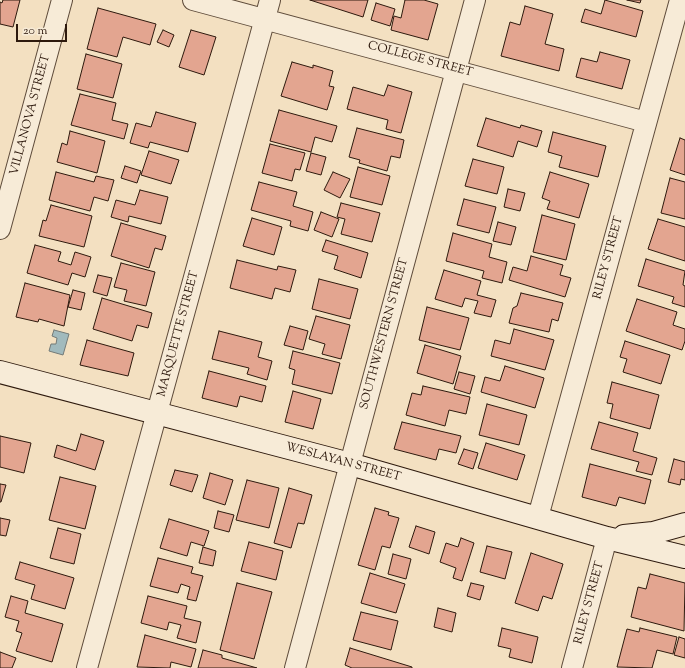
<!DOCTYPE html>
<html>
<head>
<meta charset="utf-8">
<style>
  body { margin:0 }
  #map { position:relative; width:685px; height:668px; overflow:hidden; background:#f3e0c1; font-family:"Sorts Mill Goudy",serif }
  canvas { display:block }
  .scale { position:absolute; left:16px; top:24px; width:51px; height:18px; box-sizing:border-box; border:2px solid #2d190d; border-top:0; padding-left:5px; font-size:12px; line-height:14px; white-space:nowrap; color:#2d190d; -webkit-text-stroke:3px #f7ebd7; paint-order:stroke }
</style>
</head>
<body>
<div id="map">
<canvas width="685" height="668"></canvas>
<div class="scale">20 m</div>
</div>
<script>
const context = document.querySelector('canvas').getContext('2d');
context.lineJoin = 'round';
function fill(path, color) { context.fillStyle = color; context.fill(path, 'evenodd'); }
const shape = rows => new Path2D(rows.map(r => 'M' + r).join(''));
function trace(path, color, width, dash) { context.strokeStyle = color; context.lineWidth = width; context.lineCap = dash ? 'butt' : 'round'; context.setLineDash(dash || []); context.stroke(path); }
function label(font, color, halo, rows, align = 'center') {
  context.font = font + ' "Sorts Mill Goudy",serif'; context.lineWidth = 3; context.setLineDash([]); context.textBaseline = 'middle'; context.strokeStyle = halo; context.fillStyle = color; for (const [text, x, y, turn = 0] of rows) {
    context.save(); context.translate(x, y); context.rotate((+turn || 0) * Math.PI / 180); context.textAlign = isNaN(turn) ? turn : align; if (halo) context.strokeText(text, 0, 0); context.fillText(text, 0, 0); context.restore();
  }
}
const water = shape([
  [54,330,69,334,63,355,49,351,51,344,56,344,57,338,52,336,54,330]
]);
const building = shape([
  [3,0,20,0,13,27,0,24,0,2,2,3,3,0],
  [310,0,368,0,363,17,310,0],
  [405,0,424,0,438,4,428,40,391,30,394,16,401,18,405,0],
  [605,0,643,11,636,37,581,22,585,9,601,14,605,0],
  [627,0,641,0,640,3,627,0],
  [376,3,395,9,390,26,371,20,376,3],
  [525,6,553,14,545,44,564,49,559,71,501,56,510,22,520,25,525,6],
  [98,8,156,24,150,45,123,37,117,57,87,49,98,8],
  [163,30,174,35,169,47,157,42,163,30],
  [191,30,216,37,204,75,179,67,191,30],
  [600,52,630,60,622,89,576,77,581,58,597,62,600,52],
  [86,54,122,64,113,98,77,89,86,54],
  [292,62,313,68,313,65,333,71,329,86,334,87,327,110,281,96,292,62],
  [388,85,412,92,401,133,386,129,388,120,347,109,353,87,384,96,388,85],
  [80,94,116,103,112,120,128,124,124,139,71,125,80,94],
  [279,110,337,126,332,142,315,137,311,152,270,141,279,110],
  [156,112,196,123,188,152,150,142,148,148,130,143,136,123,151,127,156,112],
  [486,118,520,128,521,125,542,131,537,147,518,141,513,157,477,146,486,118],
  [357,128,404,140,400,158,391,156,387,171,359,163,360,160,349,157,357,128],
  [70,131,105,141,97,173,57,162,62,143,67,145,70,131],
  [553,132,606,146,598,177,559,167,562,156,548,152,553,132],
  [680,138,685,140,685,175,670,170,680,138],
  [270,144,305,153,300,170,295,169,292,181,262,173,270,144],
  [149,151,179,160,171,184,141,175,149,151],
  [311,153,326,157,321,175,306,171,311,153],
  [473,159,504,167,497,194,465,186,473,159],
  [125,166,141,171,137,183,121,178,125,166],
  [358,167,390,176,382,205,350,197,358,167],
  [56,172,94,182,96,176,114,180,108,201,94,197,90,211,49,200,56,172],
  [333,172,350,179,340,198,324,190,333,172],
  [550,172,589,184,579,218,547,209,550,201,542,198,550,172],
  [670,178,685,182,685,219,661,213,670,178],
  [259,182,297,192,293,206,313,212,308,231,290,226,291,221,251,210,259,182],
  [508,189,525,193,520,211,504,207,508,189],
  [140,190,168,197,161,224,129,216,128,222,111,217,116,200,135,205,140,190],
  [464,199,496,207,489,233,457,225,464,199],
  [341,203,380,213,372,242,341,234,345,219,337,217,341,203],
  [51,205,92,216,84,247,39,236,43,220,46,221,51,205],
  [321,212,339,219,332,237,314,230,321,212],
  [542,215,575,224,566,260,533,252,542,215],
  [252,218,282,227,274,255,243,246,252,218],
  [658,219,685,227,685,261,648,249,658,219],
  [498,222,516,227,511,245,493,241,498,222],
  [121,223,166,236,162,250,155,248,149,268,111,256,121,223],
  [453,233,492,244,489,257,507,262,502,283,482,278,484,271,446,261,453,233],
  [326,240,368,253,361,278,334,269,338,256,322,251,326,240],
  [35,245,61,252,58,261,71,265,75,252,91,257,85,277,72,273,68,285,27,273,35,245],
  [531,256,563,265,560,275,571,278,565,297,509,280,513,267,527,271,531,256],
  [646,259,685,271,683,285,685,286,685,307,672,303,674,297,638,286,646,259],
  [237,260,277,270,278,266,296,270,290,292,275,288,272,299,230,288,237,260],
  [121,263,155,272,146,306,124,301,127,290,114,287,121,263],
  [444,270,481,281,477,295,496,300,491,317,474,313,478,301,465,298,462,307,435,299,444,270],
  [98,275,112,278,107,296,93,292,98,275],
  [319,279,358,289,350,319,312,309,319,279],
  [25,283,70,295,64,326,39,319,38,322,16,317,25,283],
  [73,290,85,293,81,310,68,307,73,290],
  [521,293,563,303,558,321,552,319,549,332,509,323,513,308,517,306,521,293],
  [102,298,152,313,148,328,137,325,132,341,93,329,102,298],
  [637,299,677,312,673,325,685,329,685,341,682,350,626,331,637,299],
  [427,307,469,318,460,350,419,340,427,307],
  [316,316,350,325,341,359,322,354,325,344,309,339,316,316],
  [290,326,308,331,303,350,284,345,290,326],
  [514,329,554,340,545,370,491,356,495,340,510,344,514,329],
  [219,331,262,342,258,357,272,361,267,380,247,374,249,368,212,359,219,331],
  [87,340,134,353,128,376,80,365,87,340],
  [625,341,670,355,661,384,623,372,627,359,620,357,625,341],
  [425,345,461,356,453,384,417,373,425,345],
  [293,351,340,363,332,394,292,384,295,370,289,368,293,351],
  [505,366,544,378,535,408,481,392,485,377,500,381,505,366],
  [209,371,266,386,262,402,240,396,237,407,202,398,209,371],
  [459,372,475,376,470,394,454,389,459,372],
  [612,382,659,395,650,429,610,418,613,404,607,403,612,382],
  [423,386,470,397,466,414,449,410,445,426,406,415,412,393,421,395,423,386],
  [293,391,321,399,313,429,285,422,293,391],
  [487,404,527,415,519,445,479,435,487,404],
  [402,422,461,436,456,453,439,449,436,460,394,449,402,422],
  [599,422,638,433,633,451,657,458,652,475,636,471,639,462,591,449,599,422],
  [81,434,104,441,95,470,54,457,57,445,76,451,81,434],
  [0,436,31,443,24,473,0,467,0,436],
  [486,443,525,455,517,480,478,468,486,443],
  [464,449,478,453,473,469,458,464,464,449],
  [674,459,685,462,685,480,681,479,680,485,668,482,674,459],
  [590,464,651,480,645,504,619,497,616,506,582,497,590,464],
  [175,470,198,475,192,492,170,485,175,470],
  [210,473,233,480,225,505,203,498,210,473],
  [60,477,96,486,85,529,49,520,60,477],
  [247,480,279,488,269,528,236,520,247,480],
  [0,484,6,485,1,502,0,502,0,484],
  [289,488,312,495,304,524,298,523,291,548,274,543,289,488],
  [375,508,389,512,388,515,399,518,390,548,382,546,375,570,358,565,375,508],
  [218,511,234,515,229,532,214,528,218,511],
  [0,518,10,520,6,536,0,535,0,518],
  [169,519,209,531,204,546,191,542,187,556,160,548,169,519],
  [416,526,435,532,429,554,409,547,416,526],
  [58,528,81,534,74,564,50,558,58,528],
  [461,538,474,543,462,581,453,578,456,568,440,562,446,543,458,547,461,538],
  [249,542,283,551,276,580,241,571,249,542],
  [487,546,512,552,505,579,480,572,487,546],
  [203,547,216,551,213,566,199,563,203,547],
  [531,553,563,564,552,599,543,596,538,611,515,603,531,553],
  [393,554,411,559,406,579,388,574,393,554],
  [158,558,193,567,191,573,203,576,196,601,187,599,190,587,181,584,178,593,150,586,158,558],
  [20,562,74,578,65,609,31,599,35,585,15,579,20,562],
  [370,573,405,584,396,613,361,603,370,573],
  [650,574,685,583,684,631,631,617,638,587,646,589,650,574],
  [237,583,272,592,254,659,220,650,237,583],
  [471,583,484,586,480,600,467,596,471,583],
  [11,596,28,601,25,613,63,624,52,662,16,651,22,633,16,631,19,621,5,617,11,596],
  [148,596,187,606,184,618,201,622,196,643,177,638,181,625,169,622,167,630,141,623,148,596],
  [438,608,456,613,452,632,434,627,438,608],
  [361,612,398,621,391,650,353,640,361,612],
  [502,628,538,637,532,663,509,657,511,649,498,646,502,628],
  [640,628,677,637,673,654,657,650,652,668,617,667,627,629,639,632,640,628],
  [145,635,196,649,191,667,171,662,170,668,137,667,145,635],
  [679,637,685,639,685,658,674,655,679,637],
  [350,648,412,667,412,668,352,668,345,665,350,648],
  [203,650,222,655,222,658,257,668,198,668,203,650],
  [0,652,16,658,12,668,0,668,0,652]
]);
const street = shape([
  [193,0,646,122],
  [0,229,62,0],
  [538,517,680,0],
  [87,668,270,0],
  [295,668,475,0],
  [572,668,607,538]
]);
const secondary = shape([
  [0,372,350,464,607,538,685,557],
  [624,536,653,533,685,524]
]);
const streetNames = [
  ["COLLEGE STREET",420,60,15],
  ["VILLANOVA STREET",31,115,-75],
  ["RILEY STREET",609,258,-75],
  ["MARQUETTE STREET",179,334,-75],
  ["SOUTHWESTERN STREET",385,334,-75],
  ["WESLAYAN STREET",343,463,15],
  ["RILEY STREET",590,603,-75]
];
fill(water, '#a1babd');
trace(water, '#737a77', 1);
fill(building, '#e3a590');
trace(building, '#2d190d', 1);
trace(street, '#5e4b3a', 22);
trace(secondary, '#2d190d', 24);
trace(street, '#f7ebd7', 20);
trace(secondary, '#f7ebd7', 22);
label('12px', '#2d190d', '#f7ebd7', streetNames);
</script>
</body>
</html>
